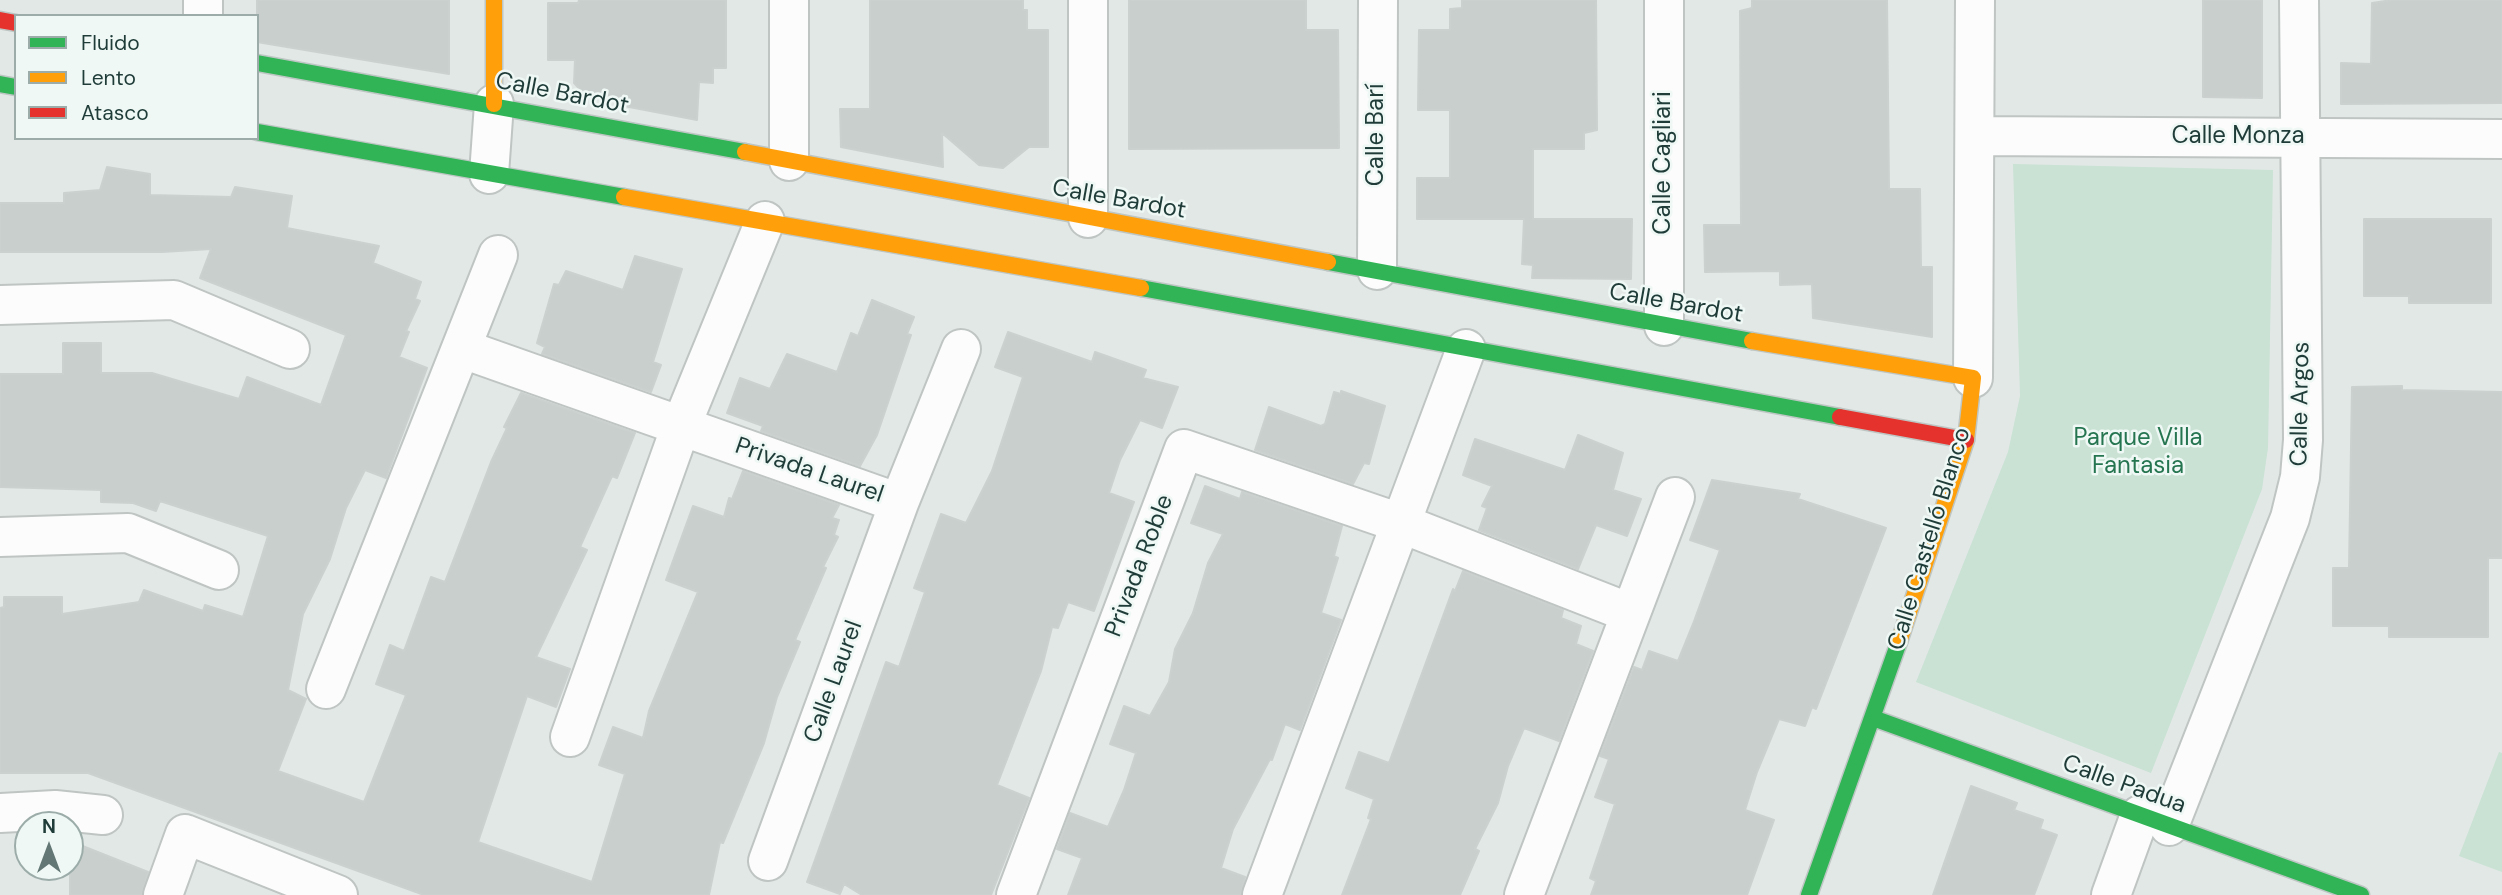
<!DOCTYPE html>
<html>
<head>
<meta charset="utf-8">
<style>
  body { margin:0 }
  #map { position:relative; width:2502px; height:895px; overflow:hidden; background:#e2e8e6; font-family:"DM Sans",sans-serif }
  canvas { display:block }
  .legend { position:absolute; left:14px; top:14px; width:245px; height:126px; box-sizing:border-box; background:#eff8f5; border:2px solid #9cada9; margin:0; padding:9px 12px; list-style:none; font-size:21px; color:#1f3c38 }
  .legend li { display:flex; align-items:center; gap:14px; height:35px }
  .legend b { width:35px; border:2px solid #9cada9 }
  .north { position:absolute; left:14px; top:811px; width:70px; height:70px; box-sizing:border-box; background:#eff8f5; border:2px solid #9cada9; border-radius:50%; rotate:0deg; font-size:19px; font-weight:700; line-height:28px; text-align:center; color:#1f3c38 }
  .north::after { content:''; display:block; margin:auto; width:24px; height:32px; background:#637875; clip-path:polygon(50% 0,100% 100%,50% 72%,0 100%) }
</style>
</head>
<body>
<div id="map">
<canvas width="2502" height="895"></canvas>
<ul class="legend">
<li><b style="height:9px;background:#30b455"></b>Fluido</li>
<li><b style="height:9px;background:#ff9f0a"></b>Lento</li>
<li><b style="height:9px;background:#e5322d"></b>Atasco</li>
</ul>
<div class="north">N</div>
</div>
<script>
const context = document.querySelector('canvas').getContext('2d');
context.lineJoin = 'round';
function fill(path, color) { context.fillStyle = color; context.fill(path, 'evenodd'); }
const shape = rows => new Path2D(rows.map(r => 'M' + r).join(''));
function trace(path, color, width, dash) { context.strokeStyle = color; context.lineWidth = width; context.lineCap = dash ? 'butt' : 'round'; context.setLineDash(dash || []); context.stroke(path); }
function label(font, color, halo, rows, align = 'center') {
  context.font = font + ' "DM Sans",sans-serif'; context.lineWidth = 5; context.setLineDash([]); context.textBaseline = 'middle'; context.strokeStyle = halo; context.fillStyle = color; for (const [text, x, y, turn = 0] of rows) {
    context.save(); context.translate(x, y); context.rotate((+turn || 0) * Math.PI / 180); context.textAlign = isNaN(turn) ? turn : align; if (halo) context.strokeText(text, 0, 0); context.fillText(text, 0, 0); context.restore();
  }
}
const green = shape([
  [2013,164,2273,170,2268,448,2262,489,2151,773,1916,682,2008,452,2020,396],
  [2499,752,2502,753,2502,872,2459,856]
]);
const building = shape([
  [257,0,449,0,449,74,257,42,257,0],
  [579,0,726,0,726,68,713,68,713,83,699,82,697,120,624,106,624,97,587,97,574,83,575,60,548,60,548,3,578,3,579,0],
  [870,0,1023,0,1023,10,1027,10,1027,30,1048,30,1048,147,1029,147,1003,168,979,165,942,133,943,167,841,147,840,109,870,109,870,0],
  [1129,0,1306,0,1306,30,1338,30,1339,148,1129,149,1129,0],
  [1462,0,1596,0,1597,130,1584,133,1584,149,1533,149,1533,219,1632,219,1631,279,1532,278,1533,265,1522,264,1524,219,1417,219,1417,178,1450,178,1450,110,1418,110,1419,30,1450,30,1450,9,1462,8,1462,0],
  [1752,0,1887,0,1889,189,1920,189,1921,267,1932,267,1932,337,1813,318,1812,284,1780,285,1780,271,1705,272,1704,225,1741,225,1740,11,1752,8,1752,0],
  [2203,0,2262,0,2262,98,2203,97,2203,0],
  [2392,0,2502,0,2502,103,2341,104,2341,63,2371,64,2372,3,2392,0],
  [107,167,150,174,150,195,231,197,235,187,292,196,287,228,379,246,373,263,421,282,415,299,420,301,406,331,409,332,399,357,427,368,386,478,365,470,346,508,330,559,303,614,288,690,306,699,278,771,364,802,406,695,376,684,390,645,404,651,431,577,445,582,491,462,507,428,504,427,521,393,635,433,617,478,612,476,580,547,587,550,536,657,570,669,556,707,527,696,478,842,592,882,625,774,599,765,613,727,643,738,649,711,698,592,666,580,693,506,724,517,729,498,732,499,743,471,839,505,832,518,839,520,834,535,838,537,823,567,826,568,795,640,800,642,777,697,764,743,723,843,720,842,709,895,424,895,88,773,0,773,0,608,4,607,4,597,62,597,62,614,139,602,144,590,203,611,205,605,243,617,268,536,160,501,156,511,133,503,101,502,101,490,0,487,0,374,63,374,63,343,101,343,101,373,152,373,239,399,247,377,321,405,346,335,200,278,211,249,162,252,0,252,0,203,64,203,64,193,100,190,107,167],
  [2364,219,2491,219,2491,303,2409,303,2409,296,2364,296,2364,219],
  [635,256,682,269,653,362,661,365,651,392,542,354,545,347,537,343,554,284,559,285,566,271,623,290,635,256],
  [872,300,914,317,907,334,911,335,877,435,860,466,761,431,763,426,727,413,740,378,770,389,787,354,837,372,851,333,858,336,872,300],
  [1008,332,1092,362,1095,352,1146,370,1143,378,1178,387,1162,428,1140,420,1120,460,1109,493,1134,502,1094,611,1068,602,1058,628,1052,627,1041,671,997,785,1029,798,991,895,862,895,844,884,840,894,807,882,886,662,899,667,925,592,914,588,941,514,966,523,992,471,1023,377,995,367,1008,332],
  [2402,386,2402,390,2502,392,2502,558,2488,558,2488,637,2389,637,2389,626,2333,626,2333,568,2349,568,2352,387,2402,386],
  [1341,391,1385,406,1369,464,1364,463,1353,484,1255,450,1269,407,1321,426,1325,424,1334,392,1341,394,1341,391],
  [1578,435,1623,453,1613,490,1641,499,1627,536,1596,525,1578,569,1479,530,1487,508,1482,506,1492,486,1463,475,1475,439,1565,470,1578,435],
  [1712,480,1800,494,1798,499,1886,528,1816,709,1812,707,1805,726,1779,719,1757,772,1745,810,1774,820,1747,895,1591,895,1596,881,1590,878,1615,804,1595,797,1609,759,1600,756,1634,667,1642,670,1649,651,1678,661,1693,624,1720,550,1690,540,1712,480],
  [1205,486,1240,499,1242,492,1342,526,1334,556,1338,558,1321,613,1341,620,1300,730,1285,724,1272,760,1270,759,1233,829,1221,868,1245,877,1241,895,1068,895,1082,858,1057,849,1070,813,1108,827,1124,790,1136,753,1110,744,1124,706,1150,716,1169,682,1175,649,1193,613,1208,563,1223,534,1191,523,1205,486],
  [1463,571,1563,610,1561,618,1581,626,1576,644,1593,651,1559,741,1524,728,1508,766,1498,803,1475,849,1479,851,1460,895,1342,895,1371,819,1368,818,1374,799,1346,788,1359,752,1389,763,1453,589,1455,591,1463,571],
  [1971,786,2017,803,2014,810,2043,820,2040,829,2057,835,2034,895,1933,895,1971,786],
  [70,841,148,872,142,895,70,895,70,841]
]);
const street = shape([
  [203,0,203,16],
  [1088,0,1088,218],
  [1975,136,2502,139],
  [789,161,789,0],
  [489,174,494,104],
  [1377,270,1378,0],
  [0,305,174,300,290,349],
  [1664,326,1664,0],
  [463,349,899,503],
  [1973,378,1975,0],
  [0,537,128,533,219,570],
  [326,689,498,255],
  [570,737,681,426,765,221],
  [0,813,55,810,103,815],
  [2169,826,2290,518,2300,477,2303,440,2299,0],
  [768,861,899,503,961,349],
  [163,895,185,834,338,895],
  [1016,895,1184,449,1400,523,1630,613],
  [1262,895,1466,349],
  [1524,895,1675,497],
  [2111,895,2140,815]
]);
const fast = shape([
  [257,63,745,152],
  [0,84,16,87],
  [257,132,624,197],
  [1328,262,1752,341],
  [1141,288,1840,417],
  [1873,718,2361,895],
  [1809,895,1899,642]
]);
const slow = shape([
  [494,0,494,104],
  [745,152,1328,262],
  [624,197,1141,288],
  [1752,341,1973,378,1966,440,1899,642]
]);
const jam = shape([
  [0,20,16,23],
  [1840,417,1966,440]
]);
const streetNames = [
  ["Calle Bardot",562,94,11],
  ["Calle Barí",1377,135,-90],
  ["Calle Monza",2238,137],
  ["Calle Cagliari",1664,163,-90],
  ["Calle Bardot",1119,200,10],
  ["Calle Bardot",1676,304,10],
  ["Calle Argos",2301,404,-89],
  ["Privada Laurel",809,471,19],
  ["Calle Castelló Blanco",1930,539,-73],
  ["Privada Roble",1140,566,-69],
  ["Calle Laurel",834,682,-70],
  ["Calle Padua",2124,785,20]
];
const parkNames = [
  ["Parque Villa",2138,439],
  ["Fantasia",2138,467]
];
fill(green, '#c9e2d4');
fill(building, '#c9cfcd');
trace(building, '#cbd1cf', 2);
trace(street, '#bfc5c3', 42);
trace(fast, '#bec6c4', 19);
trace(slow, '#bec6c4', 19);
trace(jam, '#bec6c4', 19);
trace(street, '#fbfcfb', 38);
trace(fast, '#30b455', 16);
trace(slow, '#ff9f0a', 16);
trace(jam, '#e5322d', 16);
label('24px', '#1f3c38', '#eff8f5', streetNames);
label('24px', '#267551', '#eff8f5', parkNames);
</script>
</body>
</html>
